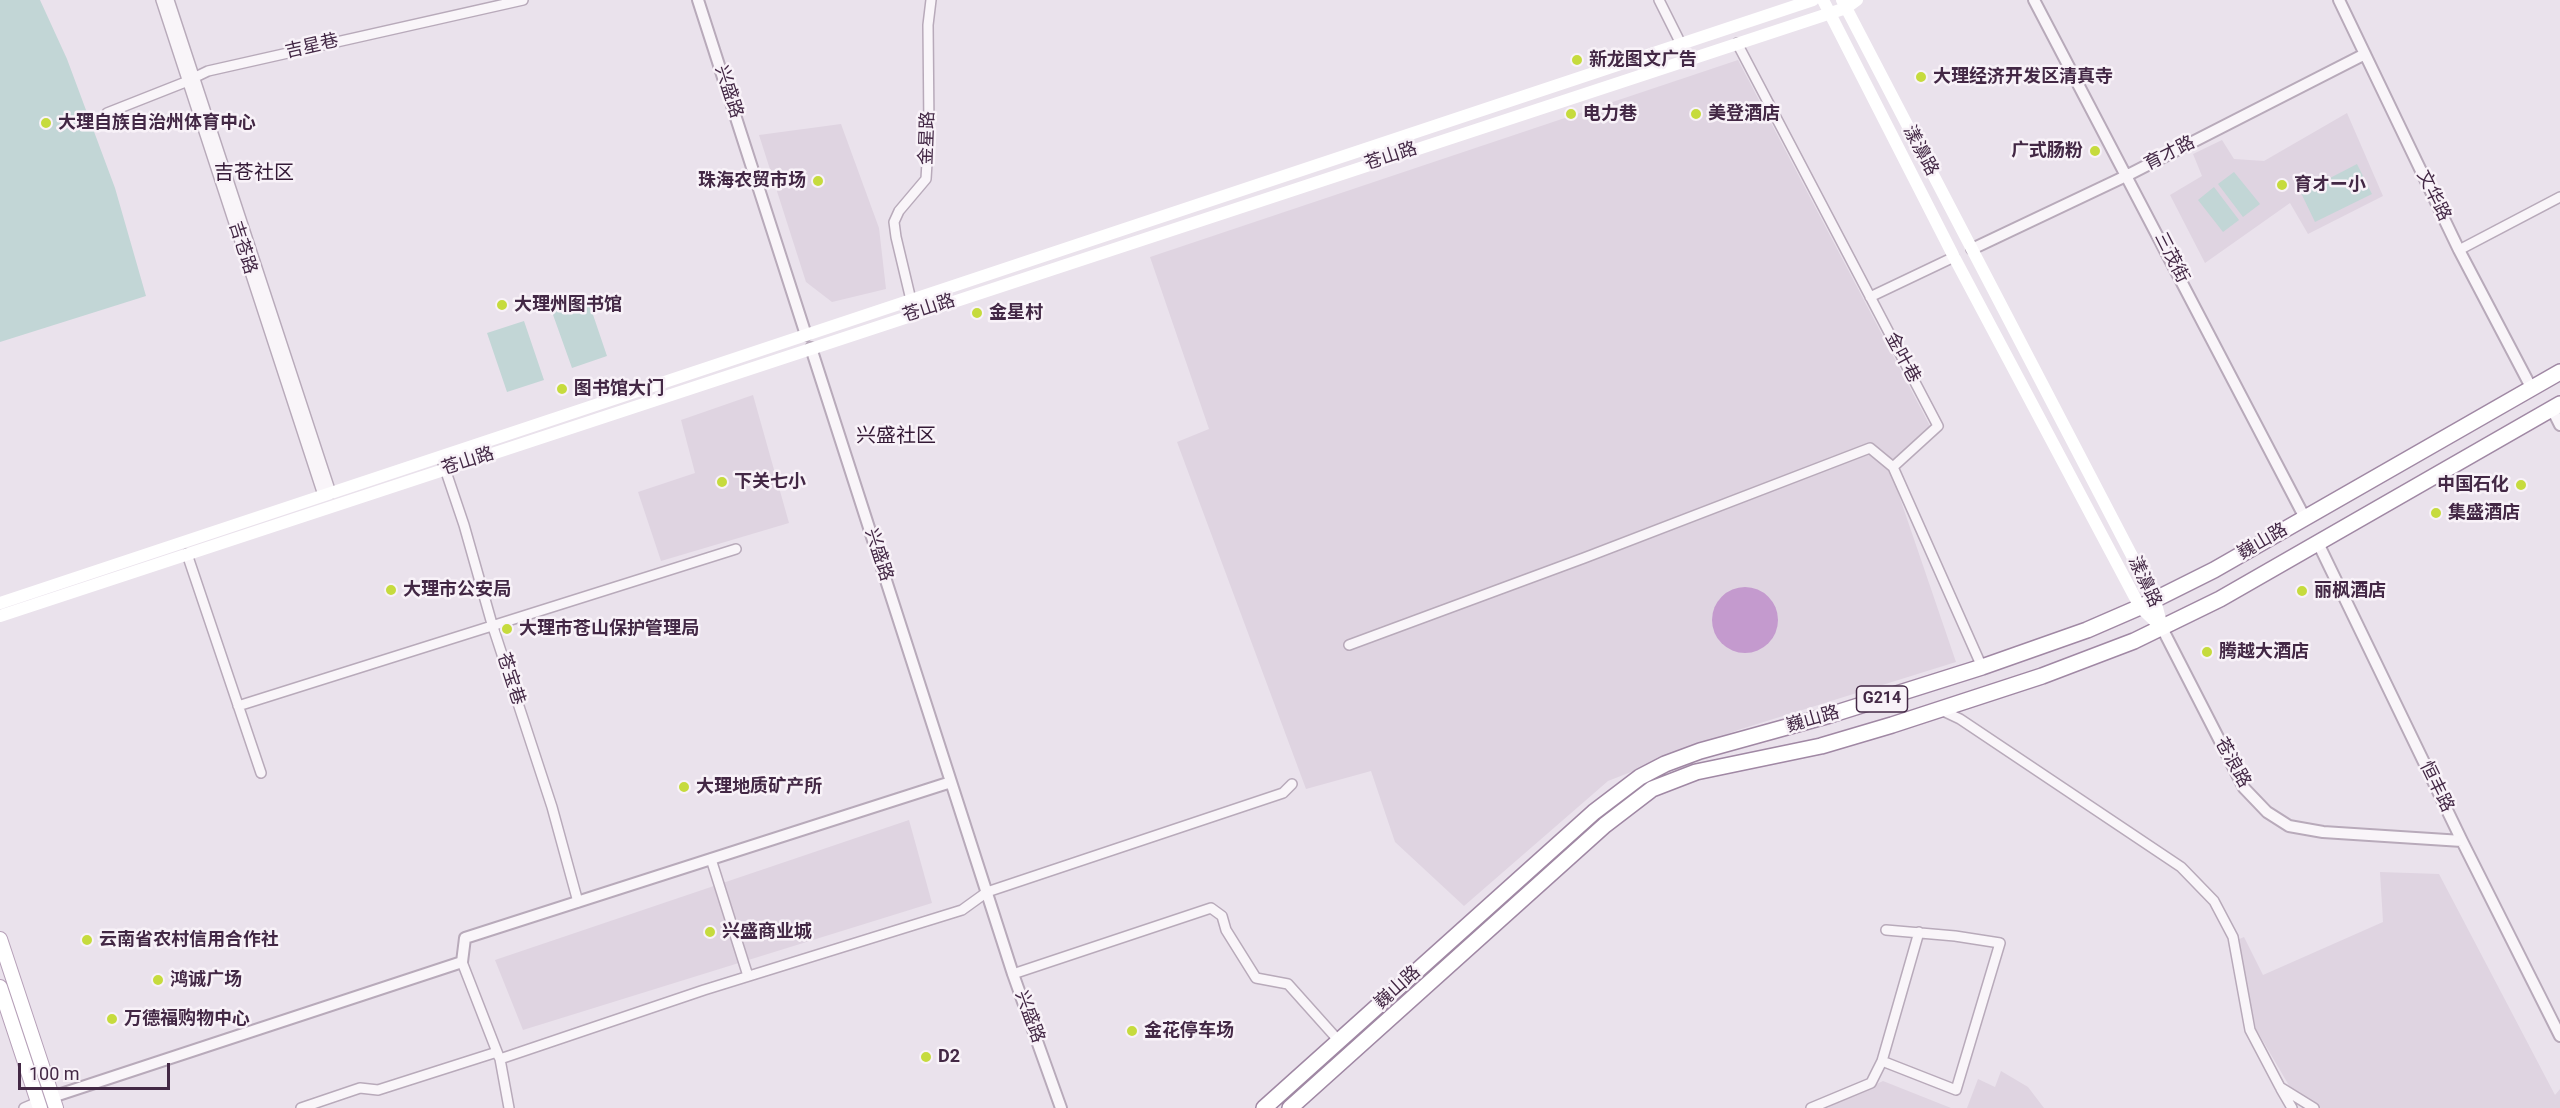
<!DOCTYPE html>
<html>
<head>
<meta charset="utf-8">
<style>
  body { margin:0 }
  #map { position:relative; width:2560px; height:1108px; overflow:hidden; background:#eae2ec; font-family:Roboto,sans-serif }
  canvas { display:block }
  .scale { position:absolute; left:18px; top:1063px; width:152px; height:27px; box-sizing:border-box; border:3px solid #432845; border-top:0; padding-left:8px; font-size:18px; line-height:21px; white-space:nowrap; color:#432845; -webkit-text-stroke:4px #f8f2f8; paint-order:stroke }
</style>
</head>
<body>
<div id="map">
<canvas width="2560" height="1108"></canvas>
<div class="scale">100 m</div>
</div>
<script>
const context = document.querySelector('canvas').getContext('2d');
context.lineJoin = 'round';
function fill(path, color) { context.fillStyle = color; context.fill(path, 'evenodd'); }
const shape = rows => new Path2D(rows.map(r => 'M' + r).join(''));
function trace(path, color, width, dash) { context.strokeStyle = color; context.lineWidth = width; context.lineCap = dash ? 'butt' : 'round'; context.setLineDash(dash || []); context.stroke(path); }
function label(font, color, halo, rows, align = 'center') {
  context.font = font + ' Roboto,"Noto Sans SC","Noto Sans JP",sans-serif'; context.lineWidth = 5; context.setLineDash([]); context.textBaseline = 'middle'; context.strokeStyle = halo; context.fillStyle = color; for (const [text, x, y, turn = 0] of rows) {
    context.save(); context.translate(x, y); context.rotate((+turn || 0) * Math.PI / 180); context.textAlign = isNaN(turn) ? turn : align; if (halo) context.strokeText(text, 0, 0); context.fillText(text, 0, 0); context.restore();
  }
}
const built = shape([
  [1738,60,1930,426,1890,469,1956,662,1738,730,1608,781,1464,906,1395,842,1371,771,1306,789,1177,442,1209,429,1150,257],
  [2347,113,2383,196,2308,234,2290,203,2205,263,2170,195,2202,176,2193,154,2222,140,2234,159,2264,161],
  [841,124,879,228,886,289,832,302,806,282,759,135],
  [753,395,789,523,661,561,638,492,695,473,681,420],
  [909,820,932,903,523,1030,495,960],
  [2380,872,2439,874,2555,1095,2560,1089,2560,1108,2314,1108,2291,1089,2256,1029,2237,940,2244,937,2263,975,2383,922],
  [2001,1071,2028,1087,2044,1108,1967,1108,1978,1079,1995,1087],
  [1883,1081,1951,1108,1827,1108]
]);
const green = shape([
  [0,0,40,0,67,59,115,188,146,296,0,342],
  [2357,164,2372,194,2315,222,2301,193],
  [2234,172,2260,204,2243,217,2218,184],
  [2214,187,2239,220,2223,232,2198,200],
  [588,300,607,356,572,368,552,312],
  [524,321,544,380,507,392,487,333]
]);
const water = shape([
  '1712 620a33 33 0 1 1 66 0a33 33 0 1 1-66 0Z'
]);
const minor = shape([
  [161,0,323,495],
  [169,0,331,493],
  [1659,0,1681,44],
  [1737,43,1938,426,1893,467,1982,667],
  [107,113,183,83,208,71,523,0],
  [2459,250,2560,197],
  [1870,297,1954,257],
  [911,300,896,237,894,222,899,211,926,179,929,129,928,25,931,0],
  [441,457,464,525,492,624,552,807,578,902],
  [187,554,261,773],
  [1349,645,1584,558,1870,448,1893,467],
  [238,706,736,549],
  [1941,710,1960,719,2181,867,2214,901,2233,937,2250,1030,2280,1087,2314,1108],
  [711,859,748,976],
  [462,962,499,1057],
  [1013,974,1211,908,1222,916,1226,930,1256,978,1288,984,1339,1041],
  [1882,1061,1956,1090,2000,943,1955,936,1886,930],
  [2281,1089,2292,1108],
  [24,1108,38,1102],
  [301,1108,360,1088,378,1090,497,1052],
  [509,1108,500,1059,704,990,962,910,987,892,1283,793,1292,784],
  [1811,1108,1871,1083,1882,1061,1919,932]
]);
const tertiary = shape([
  [698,0,806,335],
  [2034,0,2305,518],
  [2339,0,2459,250,2532,389],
  [1972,249,2128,175,2365,54],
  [811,348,1013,974,1061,1108],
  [2552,409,2560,425],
  [2318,543,2462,841,2560,1036],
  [2162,628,2244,788,2267,812,2289,826,2323,832,2462,841],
  [52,1097,462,962,465,938,951,782]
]);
const secondary = shape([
  [1823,0,1954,257,2140,607,2162,628],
  [1842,0,2155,600,2162,627],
  [0,603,1813,0],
  [0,616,1846,8,1857,0]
]);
const primary = shape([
  [0,939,56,1108],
  [0,987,40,1108]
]);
const trunk = shape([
  [1264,1108,1594,812,1640,777,1665,764,1700,751,1830,715,1982,667,2087,630,2140,607,2214,570,2560,372],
  [1290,1108,1605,825,1652,789,1696,772,1821,746,1892,725,2042,676,2134,641,2220,599,2560,404]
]);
const markers = [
  [1577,60,6,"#c6db3d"],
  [1921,77,6,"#c6db3d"],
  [1571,114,6,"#c6db3d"],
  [1696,114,6,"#c6db3d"],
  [46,123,6,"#c6db3d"],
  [2095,151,6,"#c6db3d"],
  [818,181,6,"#c6db3d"],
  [2282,185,6,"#c6db3d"],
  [502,305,6,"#c6db3d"],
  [977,313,6,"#c6db3d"],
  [562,389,6,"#c6db3d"],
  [722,482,6,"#c6db3d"],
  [2521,485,6,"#c6db3d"],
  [2436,513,6,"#c6db3d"],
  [391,590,6,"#c6db3d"],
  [2302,591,6,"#c6db3d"],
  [507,629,6,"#c6db3d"],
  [2207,652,6,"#c6db3d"],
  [684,787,6,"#c6db3d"],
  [710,932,6,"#c6db3d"],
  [87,940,6,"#c6db3d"],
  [158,980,6,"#c6db3d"],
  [112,1019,6,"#c6db3d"],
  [1132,1031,6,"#c6db3d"],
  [926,1057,6,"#c6db3d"]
];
const shields = [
  [1882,699,51]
];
const shieldNames = [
  ["G214",1882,699]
];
const streetNames = [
  ["吉星巷",312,47,-13],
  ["兴盛路",728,92,72],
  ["金星路",928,138,-88],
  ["漾濞路",1920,151,62],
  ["育才路",2170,154,-27],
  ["苍山路",1391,157,-18],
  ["文华路",2433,196,64],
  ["吉苍路",242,248,72],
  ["三茂街",2171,258,63],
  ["苍山路",929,309,-18],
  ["金叶巷",1902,358,62],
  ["苍山路",468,462,-18],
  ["巍山路",2263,542,-30],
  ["兴盛路",878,555,72],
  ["漾濞路",2144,582,65],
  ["苍宝巷",510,679,72],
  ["巍山路",1813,720,-16],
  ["苍浪路",2232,763,61],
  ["恒丰路",2436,787,64],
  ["巍山路",1398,988,-42],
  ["兴盛路",1029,1017,70]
];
const poiNames = [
  ["新龙图文广告",1589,60],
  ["大理经济开发区清真寺",1933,77],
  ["电力巷",1583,114],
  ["美登酒店",1708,114],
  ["大理自族自治州体育中心",58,123],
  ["广式肠粉",2083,151,"right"],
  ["珠海农贸市场",806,181,"right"],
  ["育オー小",2294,185],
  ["大理州图书馆",514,305],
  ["金星村",989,313],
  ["图书馆大门",574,389],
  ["下关七小",734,482],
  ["中国石化",2509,485,"right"],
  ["集盛酒店",2448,513],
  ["大理市公安局",403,590],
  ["丽枫酒店",2314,591],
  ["大理市苍山保护管理局",519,629],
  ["腾越大酒店",2219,652],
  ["大理地质矿产所",696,787],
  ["兴盛商业城",722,932],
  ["云南省农村信用合作社",99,940],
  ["鸿诚广场",170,980],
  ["万德福购物中心",124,1019],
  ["金花停车场",1144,1031],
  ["D2",938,1057]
];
const neighbourhoodNames = [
  ["吉苍社区",254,174],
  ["兴盛社区",896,437]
];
fill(built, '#dfd4e1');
fill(green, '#c2d6d6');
fill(water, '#c49ace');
trace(minor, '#b8aaba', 12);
trace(tertiary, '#b8aaba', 14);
trace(primary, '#b6a0b8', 16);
trace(trunk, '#a088a4', 18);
trace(minor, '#f9f5f9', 9);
trace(tertiary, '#f9f5f9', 10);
trace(secondary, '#fff', 12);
trace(primary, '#fff', 14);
trace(trunk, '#fff', 15);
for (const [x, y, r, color] of markers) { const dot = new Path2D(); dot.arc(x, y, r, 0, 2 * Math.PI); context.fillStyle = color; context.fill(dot); trace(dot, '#f8f2f8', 2); }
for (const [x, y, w] of shields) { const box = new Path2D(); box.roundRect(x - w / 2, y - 13, w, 26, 4.5); context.fillStyle = '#f8f2f8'; context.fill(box); trace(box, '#432845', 1.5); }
label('bold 16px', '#432845', null, shieldNames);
label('18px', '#432845', '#f8f2f8', streetNames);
label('bold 18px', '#432845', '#f8f2f8', poiNames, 'left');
label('20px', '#341a36', '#f8f2f8', neighbourhoodNames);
</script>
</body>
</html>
